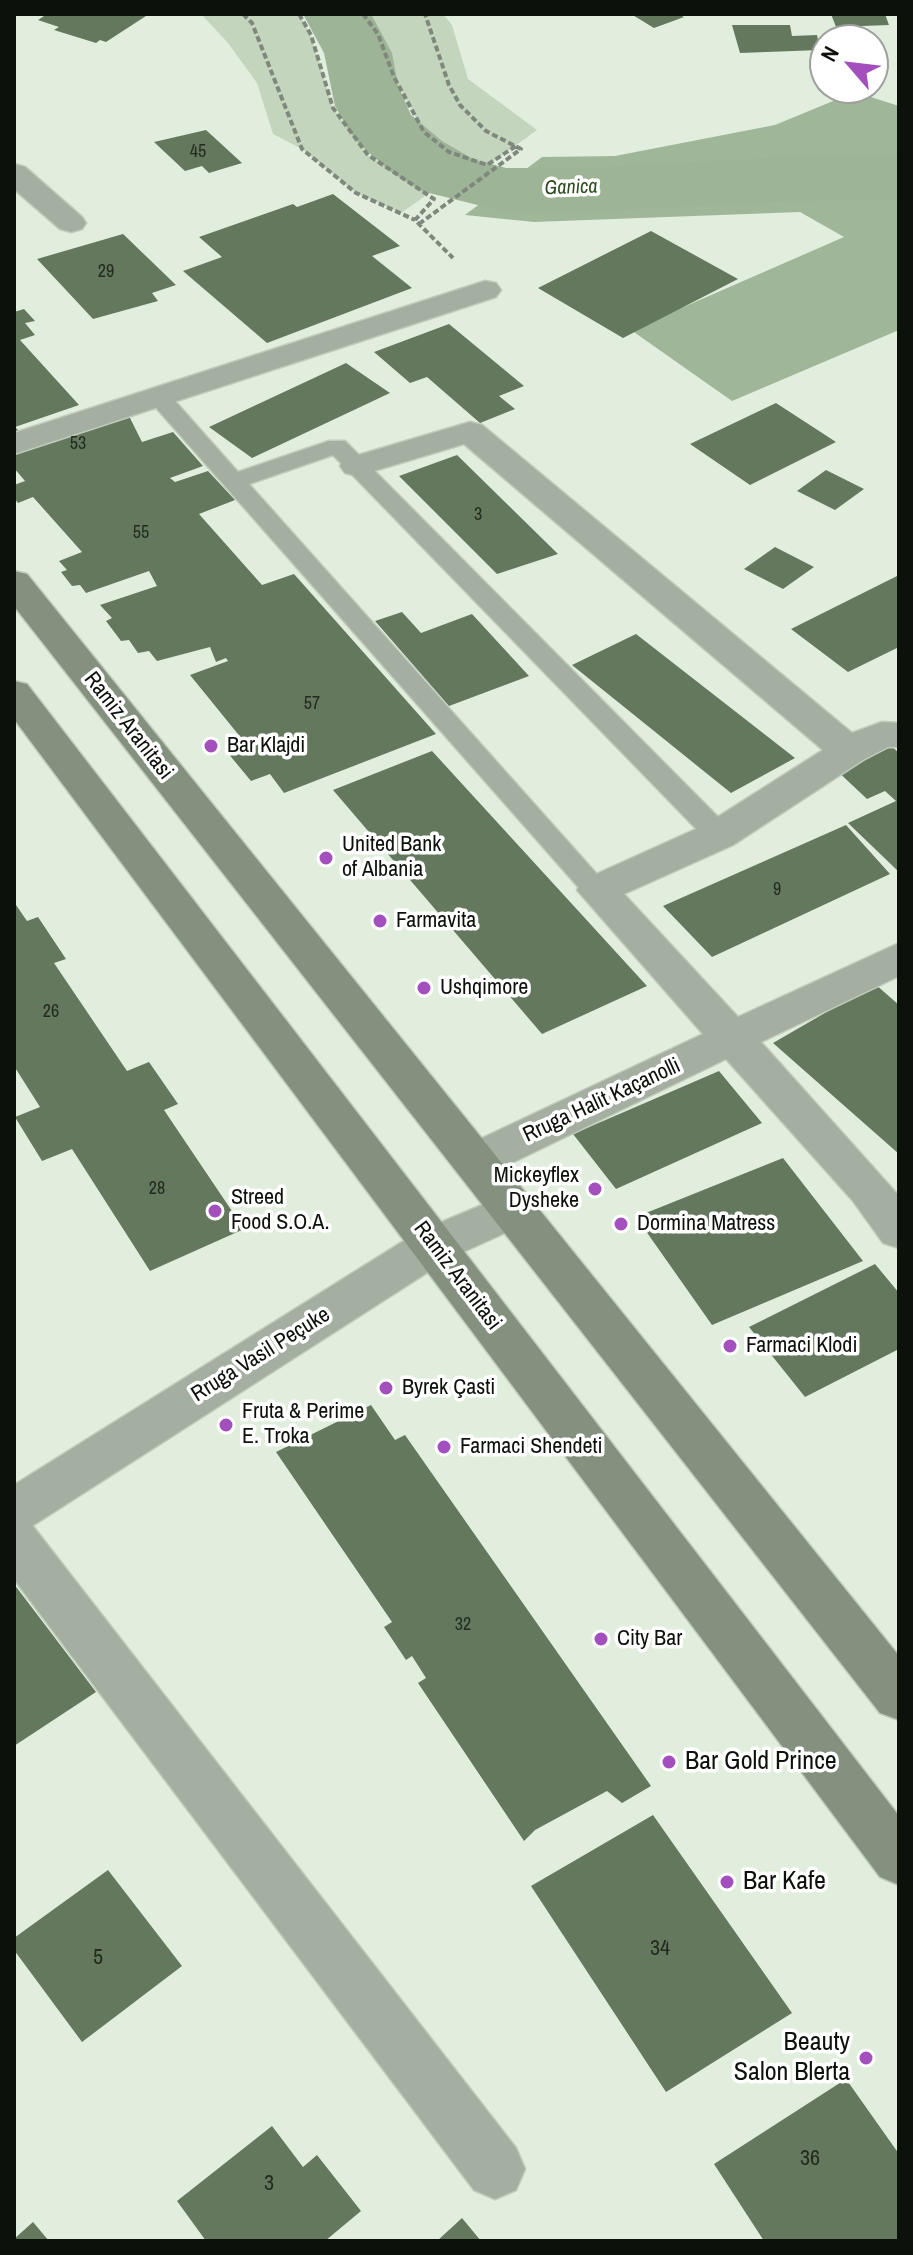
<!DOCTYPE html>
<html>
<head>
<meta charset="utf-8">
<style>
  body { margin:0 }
  #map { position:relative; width:913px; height:2255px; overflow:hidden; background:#e1eedd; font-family:"Archivo Narrow",sans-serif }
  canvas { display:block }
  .frame { position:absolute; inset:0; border:16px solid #0d110c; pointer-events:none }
  .north { position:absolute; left:809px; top:24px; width:80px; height:80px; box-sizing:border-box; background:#fff; border:2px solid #9ea09e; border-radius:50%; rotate:298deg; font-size:22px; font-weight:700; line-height:32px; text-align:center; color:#0d110c }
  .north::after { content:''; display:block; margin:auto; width:28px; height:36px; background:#a34fbd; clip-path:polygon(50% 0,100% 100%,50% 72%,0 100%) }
</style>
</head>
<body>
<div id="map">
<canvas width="913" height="2255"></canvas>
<div class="frame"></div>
<div class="north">N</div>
</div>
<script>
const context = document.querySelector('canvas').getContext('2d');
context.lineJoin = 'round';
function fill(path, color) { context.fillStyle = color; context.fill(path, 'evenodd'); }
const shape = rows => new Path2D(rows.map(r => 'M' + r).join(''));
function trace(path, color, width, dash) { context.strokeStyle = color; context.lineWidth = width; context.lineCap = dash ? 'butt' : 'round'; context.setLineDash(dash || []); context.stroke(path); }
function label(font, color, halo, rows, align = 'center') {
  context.font = font + ' "Archivo Narrow",sans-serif'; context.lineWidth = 7; context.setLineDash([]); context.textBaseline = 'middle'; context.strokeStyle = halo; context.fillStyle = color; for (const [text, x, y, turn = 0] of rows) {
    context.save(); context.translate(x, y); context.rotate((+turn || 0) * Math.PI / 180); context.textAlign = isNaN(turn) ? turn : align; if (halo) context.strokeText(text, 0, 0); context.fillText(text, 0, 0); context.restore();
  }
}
const green = shape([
  [201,14,299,14,311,35,333,108,368,155,428,194,401,213,356,193,302,149,273,134,257,83,228,43],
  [363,14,443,14,452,25,468,79,537,130,490,164,449,152,424,132,394,77,378,34]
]);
const forest = shape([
  [855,92,899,106,899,330,732,401,631,330,844,237,800,212,534,222,465,215,542,157,615,156,775,125]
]);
const river = shape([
  [303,14,371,14,392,53,398,85,411,115,442,141,473,159,506,168,588,168,768,158,899,155,899,199,768,202,588,212,506,212,421,191,390,171,359,144,348,129,335,106,324,53,303,14]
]);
const building = shape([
  [47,14,149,14,106,42,100,40,96,43,54,30,59,27,38,20],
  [631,14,678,14,684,17,654,28],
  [831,14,885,14,889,25,836,27],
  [732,25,790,25,792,36,817,35,820,50,740,53],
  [206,130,242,163,209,173,202,166,185,171,154,142],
  [333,194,400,246,372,256,412,288,267,343,183,271,222,257,199,237,293,204,297,207],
  [651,231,738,279,623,338,538,288],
  [123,234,176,285,152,293,158,301,93,319,37,259],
  [24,309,35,321,25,323,35,335,20,340,79,405,15,427,19,431,14,433,14,312],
  [449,324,524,386,499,396,515,409,480,423,427,377,410,383,374,352],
  [346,363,390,393,252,458,209,427],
  [776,403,836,442,750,485,690,444],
  [126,410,142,442,173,432,203,466,170,478,175,482,208,471,235,500,199,514,262,585,294,574,436,734,284,793,270,774,251,781,227,752,246,744,190,675,228,661,226,658,216,662,210,647,157,661,149,651,138,653,129,640,121,641,106,621,112,618,100,605,157,586,149,571,86,593,80,585,72,586,61,572,67,570,59,561,82,552,33,497,18,503,14,498,14,485,25,481,14,468,14,447],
  [457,455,558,554,497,574,399,476],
  [826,470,864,489,835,510,797,491],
  [775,547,814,567,783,589,744,569],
  [899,575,899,647,848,672,791,629],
  [402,612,421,633,472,614,529,676,449,706,375,621],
  [636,634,795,758,731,793,572,665],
  [888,743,899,753,899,872,848,823,896,801,885,791,867,799,833,767],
  [432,751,647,986,542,1034,333,790],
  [846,825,890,874,712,957,663,906],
  [14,902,27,921,38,917,66,959,54,963,127,1071,149,1062,178,1104,164,1110,244,1229,150,1271,72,1149,42,1161,15,1117,40,1107,14,1066],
  [875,984,899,1005,899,1154,773,1043],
  [719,1071,762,1123,616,1189,573,1134],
  [783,1158,863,1261,712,1325,636,1217],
  [875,1264,899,1293,899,1349,805,1397,749,1327],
  [371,1405,395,1440,405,1435,651,1786,622,1803,607,1791,535,1830,524,1841,418,1683,426,1678,412,1656,406,1660,384,1627,392,1622,276,1452],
  [14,1584,96,1692,14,1746],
  [653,1815,792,2013,666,2092,531,1886],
  [108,1870,182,1966,82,2042,14,1950,14,1938],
  [846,2079,899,2154,899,2241,764,2241,714,2164],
  [272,2126,303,2167,317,2155,361,2211,325,2241,206,2241,177,2201],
  [462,2218,481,2241,437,2241],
  [33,2222,49,2241,14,2241,14,2239]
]);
const path = shape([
  [243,14,252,23,302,149,356,193,415,220],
  [299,14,311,35,333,108,368,155,434,199,415,220,453,258],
  [363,14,378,34,394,77,424,132,449,152,487,165,516,146],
  [419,224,521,149,486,131,460,105,449,85,425,14]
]);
const service = shape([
  [159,390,167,392,238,472,329,441,345,441,729,828,733,835,729,842,719,844,709,842,333,455,249,484,611,890,607,897,597,900,587,897,151,402,148,397,151,392,159,390]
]);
const minor = shape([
  [14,164,25,167,82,217,86,223,82,229,71,232,60,229,14,189,14,164],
  [485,281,496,283,501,290,496,297,14,454,14,433,485,281],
  [470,422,482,425,852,733,882,722,899,723,899,747,888,747,863,760,733,845,624,894,738,1017,899,943,899,976,761,1042,899,1196,899,1248,883,1243,853,1201,726,1059,491,1173,475,1178,459,1173,453,1161,459,1149,703,1034,577,890,583,880,705,825,823,750,464,444,357,476,345,473,340,466,345,459,470,422],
  [14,1518,32,1525,516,2148,525,2169,516,2190,495,2199,474,2190,14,1579,14,1518]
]);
const tertiary = shape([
  [513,1192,529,1198,536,1210,529,1222,450,1258,32,1526,14,1532,14,1485,418,1232,513,1192]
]);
const secondary = shape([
  [14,571,27,574,899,1656,899,1720,880,1713,14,606,14,571],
  [14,681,27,684,899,1816,899,1885,880,1877,14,719,14,681]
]);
const markers = [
  [211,746,8,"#a34fbd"],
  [326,858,8,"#a34fbd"],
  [380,921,8,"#a34fbd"],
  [424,988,8,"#a34fbd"],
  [595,1189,8,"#a34fbd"],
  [215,1211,8,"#a34fbd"],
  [621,1224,8,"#a34fbd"],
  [730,1346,8,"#a34fbd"],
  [386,1388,8,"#a34fbd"],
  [226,1425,8,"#a34fbd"],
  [444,1447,8,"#a34fbd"],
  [601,1639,8,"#a34fbd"],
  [669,1762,8,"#a34fbd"],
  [727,1882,8,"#a34fbd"],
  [866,2058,8,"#a34fbd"]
];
const numberNames = [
  ["45",198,152],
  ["29",106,272],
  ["53",78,444],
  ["3",478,515],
  ["55",141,533],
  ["57",312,704],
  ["9",777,890],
  ["26",51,1012],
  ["28",157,1189],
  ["32",463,1625]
];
const farWaternames = [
  ["Ganica",571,188,-2]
];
const streetNames = [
  ["Ramiz Aranitasi",128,726,52],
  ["Rruga Halit Kaçanolli",602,1101,-25],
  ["Ramiz Aranitasi",457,1276,53],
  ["Rruga Vasil Peçuke",261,1355,-32]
];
const poiNames = [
  ["Bar Klajdi",227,746],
  ["United Bank",342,845],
  ["of Albania",342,870],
  ["Farmavita",396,921],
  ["Ushqimore",440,988],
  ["Mickeyflex",579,1176,"right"],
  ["Dysheke",579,1201,"right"],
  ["Streed",231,1198],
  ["Food S.O.A.",231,1223],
  ["Dormina Matress",637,1224],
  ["Farmaci Klodi",746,1346],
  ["Byrek Çasti",402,1388],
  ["Fruta & Perime",242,1412],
  ["E. Troka",242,1437],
  ["Farmaci Shendeti",460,1447],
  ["City Bar",617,1639]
];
const nearNumbernames = [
  ["34",660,1949],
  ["5",98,1958],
  ["36",810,2159],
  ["3",269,2184]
];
const nearPoinames = [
  ["Bar Gold Prince",685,1762],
  ["Bar Kafe",743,1882],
  ["Beauty",850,2043,"right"],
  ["Salon Blerta",850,2073,"right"]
];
fill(green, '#c3d5bd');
fill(forest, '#a0b698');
fill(river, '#9eb496');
fill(building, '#64785d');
trace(service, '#bfcbbc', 3);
trace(minor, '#bfcbbc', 3);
trace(tertiary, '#bfcbbc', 3);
trace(secondary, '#bfcbbc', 3);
trace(path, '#7f887d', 4, [6, 3]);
fill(service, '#a4aea1');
fill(minor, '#a4aea1');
fill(tertiary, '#a4aea1');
fill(secondary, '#83917e');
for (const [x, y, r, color] of markers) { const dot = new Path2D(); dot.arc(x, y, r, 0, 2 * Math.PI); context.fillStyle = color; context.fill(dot); trace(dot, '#fff', 3); }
label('18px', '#232b20', null, numberNames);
label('italic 20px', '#2b4a1e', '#fff', farWaternames);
label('22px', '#0d110c', '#fff', streetNames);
label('22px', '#0d110c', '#fff', poiNames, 'left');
label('22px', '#232b20', null, nearNumbernames);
label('26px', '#0d110c', '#fff', nearPoinames, 'left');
</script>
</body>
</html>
